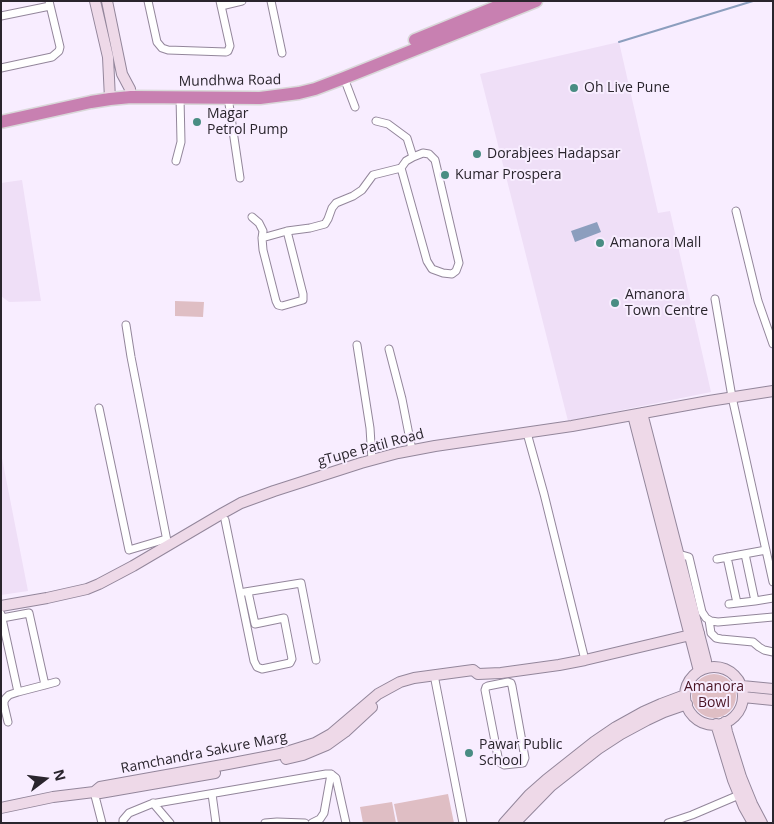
<!DOCTYPE html>
<html>
<head>
<meta charset="utf-8">
<style>
  body { margin:0 }
  #map { position:relative; width:774px; height:824px; overflow:hidden; background:#f8edff; font-family:"Open Sans",sans-serif }
  canvas { display:block }
  .frame { position:absolute; inset:0; border:2px solid #2a252d; pointer-events:none }
  .north { position:absolute; left:20px; top:754px; width:50px; height:50px; -webkit-text-stroke:4px #f8edff; paint-order:stroke; rotate:75deg; font-size:14px; font-weight:700; line-height:20px; text-align:center; color:#2a252d }
  .north::after { content:''; display:block; margin:auto; width:18px; height:22px; background:#2a252d; clip-path:polygon(50% 0,100% 100%,50% 72%,0 100%) }
</style>
</head>
<body>
<div id="map">
<canvas width="774" height="824"></canvas>
<div class="frame"></div>
<div class="north">N</div>
</div>
<script>
const context = document.querySelector('canvas').getContext('2d');
context.lineJoin = 'round';
function fill(path, color) { context.fillStyle = color; context.fill(path, 'evenodd'); }
const shape = rows => new Path2D(rows.map(r => 'M' + r).join(''));
function trace(path, color, width, dash) { context.strokeStyle = color; context.lineWidth = width; context.lineCap = dash ? 'butt' : 'round'; context.setLineDash(dash || []); context.stroke(path); }
function label(font, color, halo, rows, align = 'center') {
  context.font = font + ' "Open Sans",sans-serif'; context.lineWidth = 4; context.setLineDash([]); context.textBaseline = 'middle'; context.strokeStyle = halo; context.fillStyle = color; for (const [text, x, y, turn = 0] of rows) {
    context.save(); context.translate(x, y); context.rotate((+turn || 0) * Math.PI / 180); context.textAlign = isNaN(turn) ? turn : align; if (halo) context.strokeText(text, 0, 0); context.fillText(text, 0, 0); context.restore();
  }
}
const built = shape([
  [619,42,658,213,670,211,711,392,568,421,480,74],
  [22,180,41,301,9,302,1,296,1,183],
  [1,453,28,591,1,595]
]);
const green = shape([
  [175,301,204,302,203,317,175,316],
  '692 696a22 22 0 1 1 44 0a22 22 0 1 1-44 0Z',
  [448,794,454,823,398,823,394,804],
  [392,802,396,823,363,823,360,807]
]);
const water = shape([
  [597,222,601,232,575,242,571,231]
]);
const stream = shape([
  [619,42,753,1]
]);
const street = shape([
  [148,1,157,42,162,48,168,50,226,52,228,51,230,46,220,1],
  [271,1,282,53],
  [221,6,242,1],
  [1,16,50,6],
  [1,68,52,57,59,51,60,47,49,1],
  [344,78,355,107],
  [228,97,240,178],
  [376,121,388,124,407,138,413,157],
  [176,161,181,142,180,97],
  [736,211,758,301,773,344],
  [252,217,259,223,263,231,262,238,263,250,276,301,278,305,282,306,303,300,303,294,287,231,310,228,325,224,328,219,332,208,336,203,353,196,362,190,373,175,401,168,427,261,432,269,443,273,452,274,456,271,459,263,435,160,429,154,423,153,413,157,406,161,401,168],
  [262,238,287,231],
  [715,299,732,397,773,582],
  [126,325,131,357,168,546],
  [357,345,370,428,372,460],
  [389,349,402,399,412,450],
  [99,408,129,550,166,539],
  [527,433,544,494,585,660],
  [225,520,254,661,257,667,262,669,290,663,292,659,284,618,255,624,248,592],
  [745,554,755,601,773,598],
  [676,557,682,555,689,557,702,612,706,618,711,621,718,622,773,617],
  [727,557,737,603],
  [717,559,766,550],
  [245,592,301,583,316,660],
  [729,604,755,601],
  [1,614,18,692],
  [2,618,29,613,45,685,18,692,9,695,6,698,4,701,4,705,8,722],
  [709,620,711,633,716,638,721,639,753,642,759,647,764,650,773,652],
  [435,680,463,823],
  [508,682,511,683,512,686,525,758,523,763,504,765,499,762,485,690,486,687,488,686,508,682],
  [45,685,56,682],
  [94,792,102,823],
  [212,794,216,823],
  [153,803,170,823],
  [123,823,123,820,129,813,151,804,326,774,331,774,336,778,346,823],
  [265,823,277,822,305,823],
  [312,823,320,819,324,813,331,774],
  [668,823,692,815,739,795]
]);
const secondary = shape([
  [95,1,108,57,110,99],
  [107,1,122,74,130,89,131,97],
  [642,413,706,661,706,668],
  [633,415,699,671],
  [1,606,47,598,87,589,99,584,133,566,223,513,241,503,274,491,361,463,398,453,435,446,572,426,709,401,773,391],
  '685 696a29 29 0 1 1 58 0a29 29 0 1 1-58 0Z',
  [742,686,773,689],
  [743,697,773,700],
  [725,722,727,732,741,777,752,804,762,823],
  [716,724,733,780,744,807,753,823],
  [286,759,303,755,327,745,345,732,372,707],
  [94,792,100,787,228,764,280,754,315,743,331,734,378,694,400,682,414,678,473,670,478,674,501,673,559,665,585,660,699,633],
  [1,808,53,797,94,792,100,793,215,773],
  [504,823,529,795,546,780,594,742,616,727,643,712,661,704,685,695],
  [515,823,551,786,598,749,621,734,647,720,664,712,687,704]
]);
const highway = shape([
  [415,40,511,1],
  [1,122,91,102,110,99,131,97,260,98,299,93,315,89,344,78,536,1]
]);
const markers = [
  [574,88,5,"#498d83"],
  [197,122,5,"#498d83"],
  [477,154,5,"#498d83"],
  [445,175,5,"#498d83"],
  [600,243,5,"#498d83"],
  [615,303,5,"#498d83"],
  [469,753,5,"#498d83"]
];
const streetNames = [
  ["Mundhwa Road",230,81,-1],
  ["gTupe Patil Road",371,448,-15],
  ["Ramchandra Sakure Marg",204,753,-11]
];
const poiNames = [
  ["Oh Live Pune",584,88],
  ["Magar",207,114],
  ["Petrol Pump",207,130],
  ["Dorabjees Hadapsar",487,154],
  ["Kumar Prospera",455,175],
  ["Amanora Mall",610,243],
  ["Amanora",625,295],
  ["Town Centre",625,311],
  ["Pawar Public",479,745],
  ["School",479,761]
];
const parkNames = [
  ["Amanora",714,687],
  ["Bowl",714,703]
];
fill(built, '#efdff7');
fill(green, '#dfbec4');
fill(water, '#8c9ebe');
trace(stream, '#8c9ebe', 2);
trace(street, '#93869b', 9);
trace(secondary, '#93869b', 12);
trace(highway, '#d9d8d9', 15);
trace(street, '#fff', 7);
trace(secondary, '#eed9e8', 10);
trace(highway, '#c880b1', 12);
for (const [x, y, r, color] of markers) { const dot = new Path2D(); dot.arc(x, y, r, 0, 2 * Math.PI); context.fillStyle = color; context.fill(dot); trace(dot, '#f8edff', 2); }
label('14px', '#2a252d', '#f8edff', streetNames);
label('14px', '#2a252d', '#f8edff', poiNames, 'left');
label('14px', '#4a1525', '#f8edff', parkNames);
</script>
</body>
</html>
